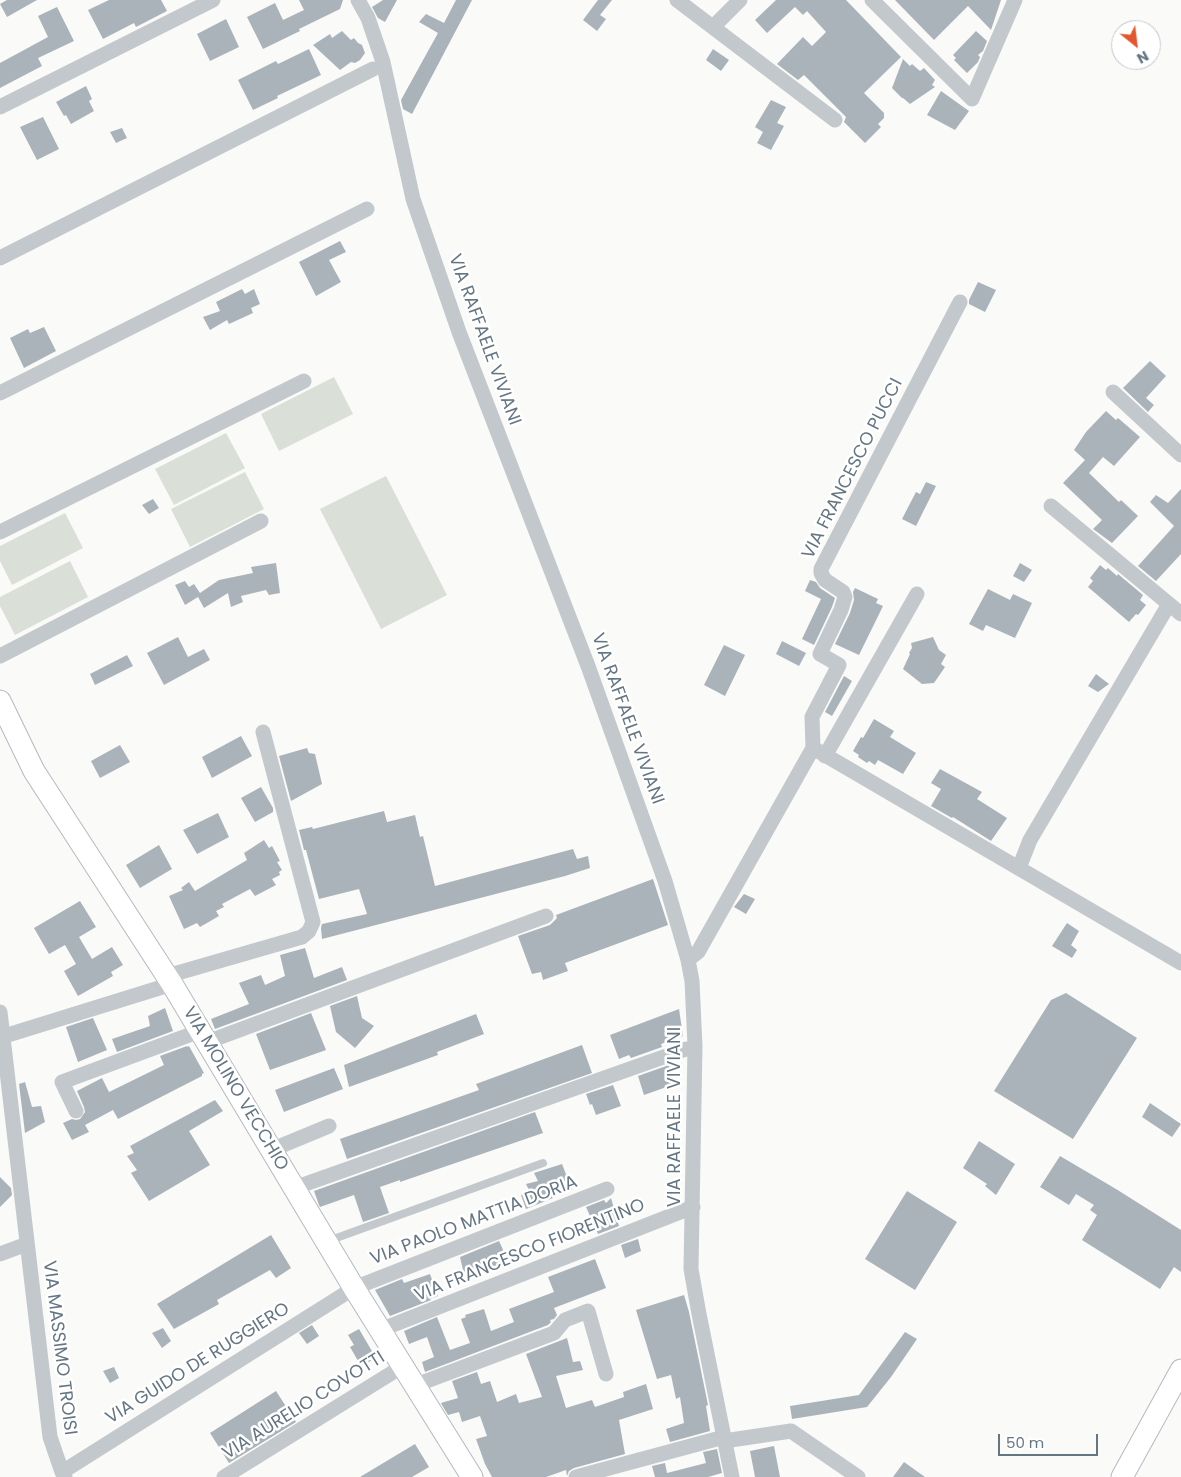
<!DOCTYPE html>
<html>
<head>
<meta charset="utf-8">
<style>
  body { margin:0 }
  #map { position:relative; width:1181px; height:1477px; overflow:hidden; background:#fafaf8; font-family:Poppins,sans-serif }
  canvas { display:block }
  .north { position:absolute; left:1111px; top:20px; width:50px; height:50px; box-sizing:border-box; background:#fff; border:1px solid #c1c8cd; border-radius:50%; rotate:151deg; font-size:14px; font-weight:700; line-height:20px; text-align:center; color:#657683 }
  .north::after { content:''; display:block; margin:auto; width:18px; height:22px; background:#e4572e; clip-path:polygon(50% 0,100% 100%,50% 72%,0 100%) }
  .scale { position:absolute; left:998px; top:1434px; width:100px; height:22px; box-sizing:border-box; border:2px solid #657683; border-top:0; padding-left:6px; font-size:15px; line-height:18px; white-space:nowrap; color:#657683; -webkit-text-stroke:4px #fff; paint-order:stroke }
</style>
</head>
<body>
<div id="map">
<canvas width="1181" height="1477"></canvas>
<div class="north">N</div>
<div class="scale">50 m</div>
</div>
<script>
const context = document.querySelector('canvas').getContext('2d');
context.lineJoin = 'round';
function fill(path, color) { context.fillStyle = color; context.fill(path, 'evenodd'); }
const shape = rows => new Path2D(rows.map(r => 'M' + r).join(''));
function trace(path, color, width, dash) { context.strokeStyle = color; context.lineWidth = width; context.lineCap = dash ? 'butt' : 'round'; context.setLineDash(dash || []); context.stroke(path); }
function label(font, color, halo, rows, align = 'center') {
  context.font = font + ' Poppins,sans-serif'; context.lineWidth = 5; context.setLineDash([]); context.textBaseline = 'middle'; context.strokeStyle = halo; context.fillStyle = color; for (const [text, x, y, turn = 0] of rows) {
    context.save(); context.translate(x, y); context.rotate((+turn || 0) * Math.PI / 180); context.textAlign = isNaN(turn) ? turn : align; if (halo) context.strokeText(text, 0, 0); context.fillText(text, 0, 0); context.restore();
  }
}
const green = shape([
  [334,377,353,414,279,451,261,414],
  [226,433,245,468,174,505,155,469],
  [245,472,264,509,190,547,171,509],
  [386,476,447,595,381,629,320,509],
  [65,513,83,548,12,585,0,561,0,546],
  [70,561,88,597,15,635,0,606,0,597]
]);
const building = shape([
  [7,0,37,0,7,17,0,4],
  [109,0,161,0,167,11,136,27,134,23,103,39,88,10],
  [299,0,343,0,340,9,299,29,300,31,263,49,247,17,275,3,283,20,304,10],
  [383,0,397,0,385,22,378,18,372,7],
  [456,0,472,0,412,114,403,109,401,100,438,33,419,22,426,14,444,23],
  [598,0,612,0,600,15,606,19,597,31,583,20],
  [776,0,846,0,901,57,864,93,884,113,884,118,878,124,881,127,865,143,844,122,846,117,804,75,798,80,777,64,803,37,812,46,826,32,807,11,803,15,795,7,767,33,755,20],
  [895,0,1001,0,991,30,968,6,934,40],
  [57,7,74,41,38,58,42,66,0,88,0,63,48,37,38,16],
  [226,19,239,47,210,61,197,34],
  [342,31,351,40,354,38,358,43,362,45,365,53,360,60,355,63,351,62,340,70,313,45,330,34,332,38],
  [976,31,987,41,983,51,978,55,980,57,978,62,967,73,954,60,956,58,953,55],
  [309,49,321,75,277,96,278,98,253,110,238,80,276,61,278,64],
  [713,49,729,60,721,71,706,60],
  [903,59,910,66,912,64,920,71,924,68,935,80,932,85,935,87,910,104,903,98,902,98,892,88],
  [86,86,92,99,89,101,94,111,71,124,66,115,64,116,56,102],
  [941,91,969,111,955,130,927,115],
  [771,100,786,107,777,123,784,126,771,150,757,143,763,132,755,127],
  [43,117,59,149,37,160,20,127],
  [122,128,127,138,116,143,110,132],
  [340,241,346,252,329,260,341,282,316,296,299,262],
  [978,282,996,290,985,312,969,304,969,300],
  [242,289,245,294,254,289,260,304,251,308,253,313,229,324,227,320,210,330,203,317,220,311,216,302],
  [44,327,56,351,24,368,10,338,28,329,30,333],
  [1150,361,1166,376,1146,398,1154,405,1148,412,1123,388],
  [1106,411,1116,420,1118,418,1140,437,1114,466,1103,457,1089,473,1119,502,1121,500,1138,516,1112,543,1093,529,1102,520,1063,483,1085,460,1074,450,1086,432],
  [926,482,936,486,916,526,902,519,916,492,920,494],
  [1181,489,1181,554,1156,581,1138,566,1174,526,1150,502,1156,495,1168,503],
  [153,499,159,508,149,514,142,505],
  [276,563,280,593,269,595,266,590,241,596,243,602,231,607,228,593,204,608,198,597,185,605,175,585,185,581,189,587,194,584,200,593,219,580,253,573,251,567],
  [1020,563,1032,570,1024,582,1013,576],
  [1100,565,1106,570,1108,568,1117,576,1118,574,1143,595,1140,600,1146,605,1138,615,1136,614,1129,622,1088,587,1093,581,1090,578],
  [810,580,816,582,820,588,835,598,832,607,814,645,802,639,821,599,805,591],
  [855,588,878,599,876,603,883,606,859,655,835,644,850,613,854,600,853,592],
  [988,589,1010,600,1013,594,1032,603,1015,638,986,625,983,631,969,624],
  [178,637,188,657,204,649,210,660,164,685,147,653],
  [933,637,939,650,946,655,941,664,945,667,934,683,922,684,903,669,910,654,909,653,912,648,911,643],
  [782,641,806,653,799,666,776,654],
  [724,645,745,655,725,696,704,685],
  [127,655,133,666,95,685,90,674],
  [1096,674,1109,684,1098,692,1088,686],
  [844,676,852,681,832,716,825,712],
  [874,719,894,731,890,737,916,753,903,774,878,760,875,765,869,761,867,763,858,757,859,755,853,751,861,737,863,738],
  [241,736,252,756,212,778,202,757],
  [120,745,130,762,100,778,91,761],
  [307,748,309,753,315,754,322,784,291,801,279,756],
  [940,769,982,792,977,799,1007,818,991,841,953,817,952,818,931,806,941,789,931,783],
  [261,787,273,808,273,812,255,822,241,798],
  [384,811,387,822,415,815,420,837,423,836,435,886,573,849,577,859,588,856,590,868,565,876,322,939,321,928,322,924,367,914,359,889,319,899,306,850,304,850,299,830,312,827,313,829],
  [218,813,229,837,197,854,183,830],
  [264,840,269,848,272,846,280,861,277,862,282,870,279,872,280,875,272,879,276,885,255,896,250,889,222,904,224,907,216,911,219,916,200,927,197,923,184,929,169,896,183,890,181,888,189,882,195,891,247,860,244,853],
  [159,845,172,869,140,888,126,865],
  [653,879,668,925,565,963,568,971,543,980,541,972,532,974,518,936,550,925,557,918,556,915],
  [744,894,755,899,746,914,734,907],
  [80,901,96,927,79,937,92,959,112,947,123,965,111,972,113,976,78,996,64,971,76,964,65,945,49,954,34,928],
  [1067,923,1079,931,1071,945,1077,950,1072,958,1052,946],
  [305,948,314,978,342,967,347,980,215,1029,211,1019,249,1004,239,983,261,975,265,985,285,976,280,955],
  [1066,993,1137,1038,1073,1139,994,1091,1051,1000],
  [357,996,362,1018,374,1026,355,1048,336,1032,330,1006],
  [165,1008,173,1031,117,1052,112,1039,150,1026,148,1016],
  [679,1009,683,1036,661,1044,662,1047,631,1058,629,1055,619,1059,610,1035],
  [311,1013,326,1050,270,1070,256,1034],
  [476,1014,484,1034,437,1052,438,1055,349,1087,344,1065],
  [93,1018,107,1050,78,1062,66,1027],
  [582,1045,592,1073,347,1159,340,1139,479,1090,476,1084],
  [187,1046,187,1047,189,1046,204,1073,202,1074,202,1076,118,1119,113,1110,85,1125,89,1132,72,1140,63,1123,72,1119,76,1120,80,1119,85,1112,84,1107,77,1091,102,1078,109,1092,164,1065,160,1056],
  [669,1065,675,1084,644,1095,638,1076],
  [334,1068,343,1089,284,1112,275,1090],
  [25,1082,32,1107,41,1106,45,1122,25,1133,19,1084],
  [613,1085,621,1106,596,1115,592,1104,590,1105,586,1094],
  [215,1100,223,1111,189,1131,210,1165,149,1201,131,1173,137,1170,127,1156,134,1153,130,1146],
  [1150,1103,1181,1124,1172,1137,1142,1117],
  [535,1112,543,1133,400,1182,400,1180,380,1187,389,1213,363,1222,354,1195,320,1207,319,1205,314,1191],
  [979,1141,1015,1164,996,1195,985,1186,987,1184,963,1168],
  [1060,1156,1116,1189,1181,1230,1181,1272,1174,1267,1160,1289,1082,1240,1097,1215,1090,1210,1094,1205,1076,1194,1069,1205,1040,1187],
  [562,1164,572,1190,552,1196,553,1198,526,1209,521,1195,530,1192,526,1184,538,1181,534,1173],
  [0,1177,11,1188,12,1195,0,1207],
  [907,1191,957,1222,915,1290,865,1259],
  [611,1198,619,1226,598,1234,586,1207,604,1200,606,1203],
  [271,1235,291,1268,276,1278,270,1270,217,1300,219,1304,174,1329,157,1304],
  [638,1239,641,1251,625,1258,621,1245],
  [499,1241,509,1263,465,1279,460,1257],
  [595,1259,606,1288,554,1308,557,1315,554,1319,550,1320,551,1322,548,1325,425,1372,422,1362,434,1357,427,1337,409,1344,404,1331,437,1317,450,1350,470,1343,461,1319,466,1317,465,1315,484,1309,491,1331,514,1322,509,1309,554,1292,548,1277],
  [430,1274,438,1296,430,1299,431,1300,390,1316,375,1290,402,1279,404,1283],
  [684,1295,689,1312,708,1405,706,1406,710,1431,670,1442,666,1429,684,1423,680,1397,676,1399,671,1375,657,1379,636,1310],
  [312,1325,319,1336,307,1344,299,1333],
  [163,1328,171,1341,162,1348,152,1333],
  [359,1329,376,1358,361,1366,350,1347,354,1345,348,1335],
  [905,1332,917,1339,891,1377,867,1407,792,1419,790,1406,859,1395],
  [567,1338,573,1362,580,1361,583,1370,556,1376,566,1408,592,1400,595,1407,624,1397,623,1392,646,1384,653,1409,619,1420,625,1454,574,1468,569,1471,567,1476,566,1470,546,1477,492,1477,485,1464,476,1439,487,1436,480,1416,462,1422,459,1412,448,1415,442,1405,441,1403,458,1398,452,1381,477,1372,481,1384,490,1381,497,1402,516,1394,519,1403,542,1397,526,1354],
  [114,1367,119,1378,110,1383,103,1371],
  [276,1391,296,1422,229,1463,210,1433],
  [415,1444,429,1467,412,1477,360,1477],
  [774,1446,780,1477,755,1477,750,1451],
  [717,1449,722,1473,708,1477,655,1477,652,1466,665,1463,667,1473,706,1463,703,1452],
  [904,1462,925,1477,893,1477]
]);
const lane = shape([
  [328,1241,543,1163]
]);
const street = shape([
  [358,0,368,18,383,62,413,199,459,332,588,666,665,881,688,960,692,981,695,1046,691,1269,699,1314,732,1477],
  [677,0,835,120],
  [872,0,972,99,1015,0],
  [713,27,740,0],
  [0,107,213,0],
  [0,258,373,69],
  [1113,392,1181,455],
  [0,393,367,209],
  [1051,506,1181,614],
  [0,532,304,381],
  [0,656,261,521],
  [813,748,812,717,839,665,820,654,841,610,845,597,843,592,825,580,821,573,821,569,960,302],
  [825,756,917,594],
  [1019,868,1030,840,1169,604],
  [688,960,698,952,813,748,1181,963],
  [167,976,302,937,309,931,313,922,263,732],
  [0,1012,50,1437,62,1472,65,1477],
  [11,1034,172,984],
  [207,1042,546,916],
  [76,1111,62,1082,200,1031],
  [271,1150,329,1126],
  [294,1188,686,1049],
  [0,1254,27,1244],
  [380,1330,693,1207],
  [416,1385,554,1333,565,1320,588,1311,606,1374],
  [724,1441,791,1431,858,1477],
  [62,1472,354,1288,607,1189],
  [224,1477,403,1366],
  [576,1477,724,1437]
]);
const secondary = shape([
  [0,701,34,771,172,984,354,1288,472,1477],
  [1122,1477,1181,1370]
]);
const streetNames = [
  ["VIA RAFFAELE VIVIANI",484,340,70],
  ["VIA FRANCESCO PUCCI",853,469,-63],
  ["VIA RAFFAELE VIVIANI",627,719,70],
  ["VIA MOLINO VECCHIO",235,1089,59],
  ["VIA RAFFAELE VIVIANI",675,1117,-90],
  ["VIA PAOLO MATTIA DORIA",474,1221,-21],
  ["VIA FRANCESCO FIORENTINO",530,1251,-22],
  ["VIA MASSIMO TROISI",59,1348,83],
  ["VIA GUIDO DE RUGGIERO",198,1364,-32],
  ["VIA AURELIO COVOTTI",304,1406,-32]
];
fill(green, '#dadfd7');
fill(building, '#aab3b9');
trace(secondary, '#b3babf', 23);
trace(lane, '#c3c8cc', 8);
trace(street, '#c3c8cc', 15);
trace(secondary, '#fff', 21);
label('18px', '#657683', '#fff', streetNames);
</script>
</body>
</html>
